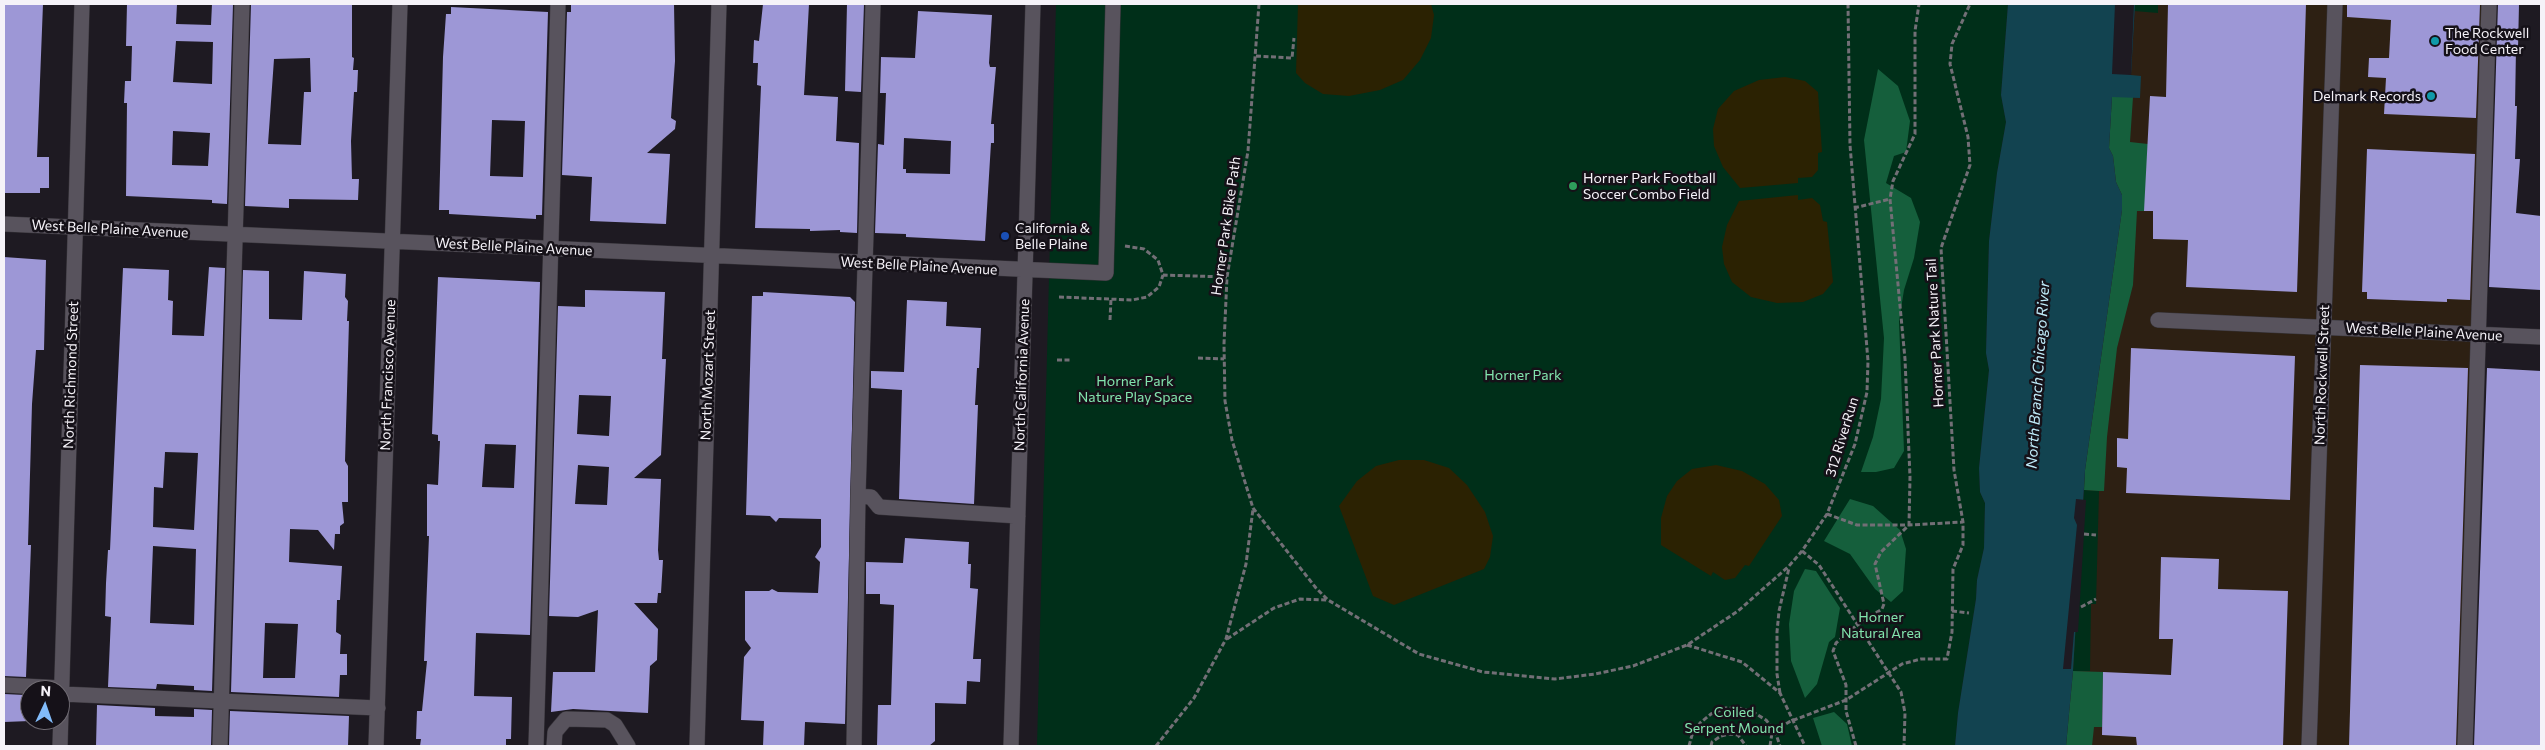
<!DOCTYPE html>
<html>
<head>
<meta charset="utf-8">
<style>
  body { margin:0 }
  #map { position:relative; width:2545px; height:750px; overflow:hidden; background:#1e1a22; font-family:Commissioner,sans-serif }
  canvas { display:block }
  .frame { position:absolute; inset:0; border:5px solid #f5f2f8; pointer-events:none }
  .north { position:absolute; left:20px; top:680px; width:50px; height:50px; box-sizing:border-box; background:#151118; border:1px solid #6f6b72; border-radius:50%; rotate:3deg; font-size:14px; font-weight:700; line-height:20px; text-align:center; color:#f5f2f8 }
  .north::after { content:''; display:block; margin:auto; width:18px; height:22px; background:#82bcfa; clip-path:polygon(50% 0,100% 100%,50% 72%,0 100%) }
</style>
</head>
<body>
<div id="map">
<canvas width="2545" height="750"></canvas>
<div class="frame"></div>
<div class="north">N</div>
</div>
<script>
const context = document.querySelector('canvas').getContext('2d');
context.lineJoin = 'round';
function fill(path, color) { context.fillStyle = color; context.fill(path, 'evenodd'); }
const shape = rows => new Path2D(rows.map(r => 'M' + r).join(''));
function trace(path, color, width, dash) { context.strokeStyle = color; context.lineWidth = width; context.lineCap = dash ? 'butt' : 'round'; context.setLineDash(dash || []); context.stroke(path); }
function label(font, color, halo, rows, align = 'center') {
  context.font = font + ' Commissioner,sans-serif'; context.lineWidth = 5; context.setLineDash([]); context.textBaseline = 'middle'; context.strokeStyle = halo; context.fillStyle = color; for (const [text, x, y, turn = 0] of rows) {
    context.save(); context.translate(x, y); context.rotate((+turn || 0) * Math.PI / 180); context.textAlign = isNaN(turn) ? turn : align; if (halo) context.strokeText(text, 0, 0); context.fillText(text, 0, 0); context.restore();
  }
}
const industrial = shape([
  [2135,4,2493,4,2469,746,2066,746,2112,96,2140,97,2131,75]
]);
const green = shape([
  [1056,4,2008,4,2001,95,2006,122,1997,173,1989,241,1986,353,1989,370,1979,468,1980,492,1985,503,1984,548,1977,580,1976,599,1958,713,1955,746,1037,746],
  [2135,4,2158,4,2158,13,2134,11],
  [2084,490,2099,491,2096,604,2091,604,2090,671,2073,671]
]);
const forest = shape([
  [1878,69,1898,86,1910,121,1906,152,1894,156,1886,183,1911,198,1920,222,1914,258,1904,290,1899,321,1904,451,1894,468,1876,472,1861,472,1873,437,1881,399,1884,338,1864,140],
  [2112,96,2133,97,2130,142,2148,144,2145,211,2137,211,2133,285,2117,348,2107,437,2104,491,2099,491,2084,490,2085,470,2122,210,2122,195,2116,182,2113,156,2109,148],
  [1850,499,1873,506,1900,530,1906,549,1903,591,1891,602,1875,589,1850,554,1824,541],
  [1805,569,1816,571,1840,608,1835,637,1829,642,1817,684,1805,698,1791,661,1789,624,1794,591],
  [2073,671,2103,672,2102,727,2094,727,2092,746,2066,746],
  [1834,712,1847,724,1852,746,1822,746,1813,718]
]);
const sand = shape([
  [1298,4,1431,4,1434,15,1431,38,1420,60,1403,80,1380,90,1349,96,1323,94,1305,83,1296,73],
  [1785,77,1805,81,1818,92,1822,152,1818,153,1818,170,1812,177,1798,178,1798,183,1740,188,1723,167,1714,146,1713,129,1718,109,1734,91,1759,80],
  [1798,195,1798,200,1812,198,1820,205,1823,221,1827,222,1833,282,1823,294,1803,302,1777,303,1751,297,1732,282,1724,264,1722,247,1727,225,1739,201],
  [1399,460,1424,460,1449,468,1467,485,1485,512,1493,536,1490,557,1484,569,1394,605,1373,596,1339,506,1357,481,1376,466],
  [1716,465,1742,471,1765,484,1779,500,1782,516,1749,566,1745,565,1735,578,1725,580,1713,572,1711,576,1661,545,1661,518,1667,496,1677,481,1692,469]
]);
const water = shape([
  [2008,4,2135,4,2131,75,2141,76,2140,98,2112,97,2109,148,2113,156,2116,182,2122,195,2122,210,2085,470,2073,671,2066,746,1955,746,1958,713,1976,599,1977,580,1984,548,1985,503,1980,492,1979,468,1989,370,1986,353,1989,241,1997,173,2006,122,2001,95]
]);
const pier = shape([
  [2115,4,2134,4,2131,75,2112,74],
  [2076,499,2086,500,2078,632,2074,632,2071,669,2063,669,2077,525,2074,518]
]);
const building = shape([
  [4,4,43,4,37,157,49,157,49,188,40,188,40,193,4,193],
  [127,4,177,4,176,24,211,25,212,4,233,4,227,204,212,203,212,200,126,196,127,103,124,103,125,81,131,81,132,46,126,46],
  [176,41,213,42,212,84,173,82],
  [173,131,210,133,208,166,172,165],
  [251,4,352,4,352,57,354,58,353,70,358,70,357,92,354,92,351,141,352,179,359,179,358,200,289,199,289,208,245,206],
  [310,58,311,92,304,92,301,145,268,144,274,59],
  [571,4,674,4,675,61,671,118,676,121,675,129,647,153,670,154,666,224,590,221,592,177,562,175,567,12,571,12],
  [763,4,809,4,804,95,838,97,836,141,859,143,857,233,840,232,840,230,810,231,810,229,755,228,761,86,757,85,758,63,753,63,754,40,759,41],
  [847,4,864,4,861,92,845,91],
  [2168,4,2306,4,2297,292,2186,287,2188,240,2153,239,2153,211,2144,211,2150,96,2166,97],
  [2347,4,2480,4,2476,118,2384,114,2386,78,2368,77,2369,58,2389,58,2391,20,2347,17],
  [2498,4,2519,4,2518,49,2516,49,2515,106,2517,106,2515,159,2520,159,2516,213,2541,216,2541,290,2489,287],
  [451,7,548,12,542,215,536,215,536,219,449,214,449,210,439,210,443,57,446,14,451,14],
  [492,120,525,121,523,177,490,176],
  [918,11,992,15,989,63,990,67,996,67,991,124,994,124,994,143,991,143,985,241,906,237,906,234,875,233,878,144,884,145,886,93,880,93,881,57,915,58],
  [904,138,951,141,950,174,906,173,906,169,903,169],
  [2367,149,2475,154,2470,300,2447,299,2447,302,2367,299,2367,292,2362,292],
  [4,257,46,260,44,350,36,350,32,404,28,545,31,545,26,677,4,676],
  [209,267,225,268,212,691,194,690,194,686,157,684,156,689,108,687,111,617,105,616,106,583,108,550,110,550,123,268,169,270,168,300,173,301,172,335,204,336],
  [165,452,198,453,194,530,153,527,154,487,163,488],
  [153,546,196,549,194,625,150,623],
  [243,270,269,271,269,319,302,320,304,271,346,274,345,297,348,301,347,321,349,321,345,461,348,466,348,502,342,502,344,523,340,526,340,534,335,534,334,550,318,530,290,529,289,562,342,566,340,600,337,600,336,632,341,635,340,654,347,654,347,675,340,675,339,697,231,692],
  [265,623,298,624,295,678,263,678],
  [438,277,540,282,530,635,476,633,474,696,512,697,511,739,506,739,506,746,420,746,421,739,416,739,417,711,422,711,427,661,424,661,429,536,427,536,427,484,438,485,440,441,438,441,438,435,432,434],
  [485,444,516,445,514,488,482,487],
  [585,290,665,292,662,359,666,359,661,455,634,478,661,479,658,550,659,560,663,560,661,593,658,593,657,603,634,603,658,629,657,660,650,666,648,713,573,709,551,712,553,672,595,672,598,610,578,617,549,616,558,306,585,307],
  [579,395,611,396,609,436,577,434],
  [578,465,609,467,607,505,575,504],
  [763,292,850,297,855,302,845,724,805,722,804,746,763,746,764,721,741,720,744,657,751,648,745,640,745,591,769,591,772,589,778,592,818,593,820,562,815,557,821,547,821,519,779,518,776,522,770,516,746,515,752,296,763,296],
  [907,300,947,302,946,326,981,328,979,368,977,368,975,405,978,405,974,504,899,499,902,390,871,388,871,371,904,372],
  [2131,348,2295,356,2290,500,2126,493,2127,468,2117,467,2117,438,2128,439],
  [2360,365,2468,368,2456,746,2349,746],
  [2487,368,2541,371,2541,746,2474,746],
  [905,538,969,542,968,564,971,564,970,588,978,589,973,659,981,659,980,682,967,681,966,704,935,703,935,741,929,746,877,746,878,705,891,705,894,605,880,604,880,594,866,594,866,562,903,563],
  [2161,557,2219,559,2218,589,2288,591,2283,746,2137,746,2136,737,2102,735,2103,672,2171,675,2173,639,2159,639],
  [4,694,25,695,25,700,30,701,30,721,4,722],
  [97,705,155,708,155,716,194,717,194,709,212,710,211,746,96,746],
  [230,711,349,716,348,746,229,746]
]);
const path = shape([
  [1259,4,1248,151,1227,277,1224,344,1225,401,1232,440,1253,508,1316,588,1328,600,1419,654,1483,672,1555,679,1595,674,1633,666,1687,645,1738,611,1789,566,1802,551,1827,514,1855,444,1867,392,1868,361,1850,145,1848,4],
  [1256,56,1292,58,1294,38],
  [1854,208,1890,199],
  [1060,244,1089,245],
  [1125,246,1144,249,1158,260,1163,275,1227,277],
  [1059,297,1132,300,1147,297,1159,287,1163,275],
  [1110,320,1111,299],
  [1198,358,1224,359],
  [1057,360,1071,360],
  [1827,514,1857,525,1909,525,1963,522],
  [2084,534,2096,535],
  [1802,551,1819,565,1901,692,1905,713,1904,746],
  [2081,607,2096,599],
  [1952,611,1969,613],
  [1227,639,1274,608,1300,599,1327,600],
  [1687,645,1742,662,1780,693,1805,746],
  [1780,693,1777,674,1777,632,1779,611,1789,568],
  [1156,746,1194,698,1226,639,1246,564,1253,509],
  [1689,746,1692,735,1700,723,1711,714,1725,708,1739,708,1753,712,1766,720,1775,731,1780,746],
  [1711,746,1712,742,1721,736,1730,734,1738,735,1746,746],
  [1770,746,1772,733,1789,722,1846,700,1902,664,1921,659,1947,659,1952,632,1953,569,1963,545,1963,522,1954,470,1941,248,1970,165,1968,137,1950,64,1952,44,1970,4],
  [1856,746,1846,711,1846,685,1833,651,1836,643,1857,625,1882,609,1884,604,1875,564,1881,552,1909,525,1910,477,1905,359,1890,199,1893,181,1915,134,1915,31,1919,4]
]);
const minor = shape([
  [4,224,1106,273,1113,4],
  [2158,320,2541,337],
  [858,496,871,497,879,507,1018,516],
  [4,685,62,688],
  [62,694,378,708],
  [60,746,82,4],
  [220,746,242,4],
  [376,746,400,4],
  [536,746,558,4],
  [554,746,555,732,566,719,607,720,615,725,628,746],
  [697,746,719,4],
  [854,746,858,496,873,4],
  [1011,746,1033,4],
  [2309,746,2335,4],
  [2465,746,2489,4]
]);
const markers = [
  [2435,41,5,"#0f9aa8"],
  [2431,96,5,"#0f9aa8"],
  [1573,186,5,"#2e9e5b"],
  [1005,236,5,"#1a4fb4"]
];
const poiNames = [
  ["The Rockwell",2445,33],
  ["Food Center",2445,49],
  ["Delmark Records",2421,96,"right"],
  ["Horner Park Football",1583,178],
  ["Soccer Combo Field",1583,194],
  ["California &",1015,228],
  ["Belle Plaine",1015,244]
];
const streetNames = [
  ["Horner Park Bike Path",1226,226,-82],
  ["West Belle Plaine Avenue",110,229,3],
  ["West Belle Plaine Avenue",514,247,3],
  ["West Belle Plaine Avenue",919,266,3],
  ["West Belle Plaine Avenue",2424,332,3],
  ["Horner Park Nature Tail",1935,333,-93],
  ["North Richmond Street",71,375,-88],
  ["North Francisco Avenue",388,375,-88],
  ["North Mozart Street",708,375,-88],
  ["North California Avenue",1022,375,-88],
  ["North Rockwell Street",2322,375,-88],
  ["312 RiverRun",1842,437,-73]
];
const parkNames = [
  ["Horner Park",1523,375],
  ["Horner Park",1135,381],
  ["Nature Play Space",1135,397],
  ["Horner",1881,617],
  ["Natural Area",1881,633],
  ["Coiled",1734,712],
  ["Serpent Mound",1734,728]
];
const waterNames = [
  ["North Branch Chicago River",2038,375,-86]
];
fill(industrial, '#2d2013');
fill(green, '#002f19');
fill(forest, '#155f3c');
fill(sand, '#2b2202');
fill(water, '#124350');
fill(pier, '#1e1a22');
fill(building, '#9d97d6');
trace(minor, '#37343a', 16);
trace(path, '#726f76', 3, [5, 2.5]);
trace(minor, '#58535d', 15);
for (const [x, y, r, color] of markers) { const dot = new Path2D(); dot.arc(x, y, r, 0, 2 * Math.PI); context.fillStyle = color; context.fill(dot); trace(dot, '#151118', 2); }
label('14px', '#f5f2f8', '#151118', poiNames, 'left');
label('14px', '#f5f2f8', '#151118', streetNames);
label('14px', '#82e4ad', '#151118', parkNames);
label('italic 15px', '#bfebf9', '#151118', waterNames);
</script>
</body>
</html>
